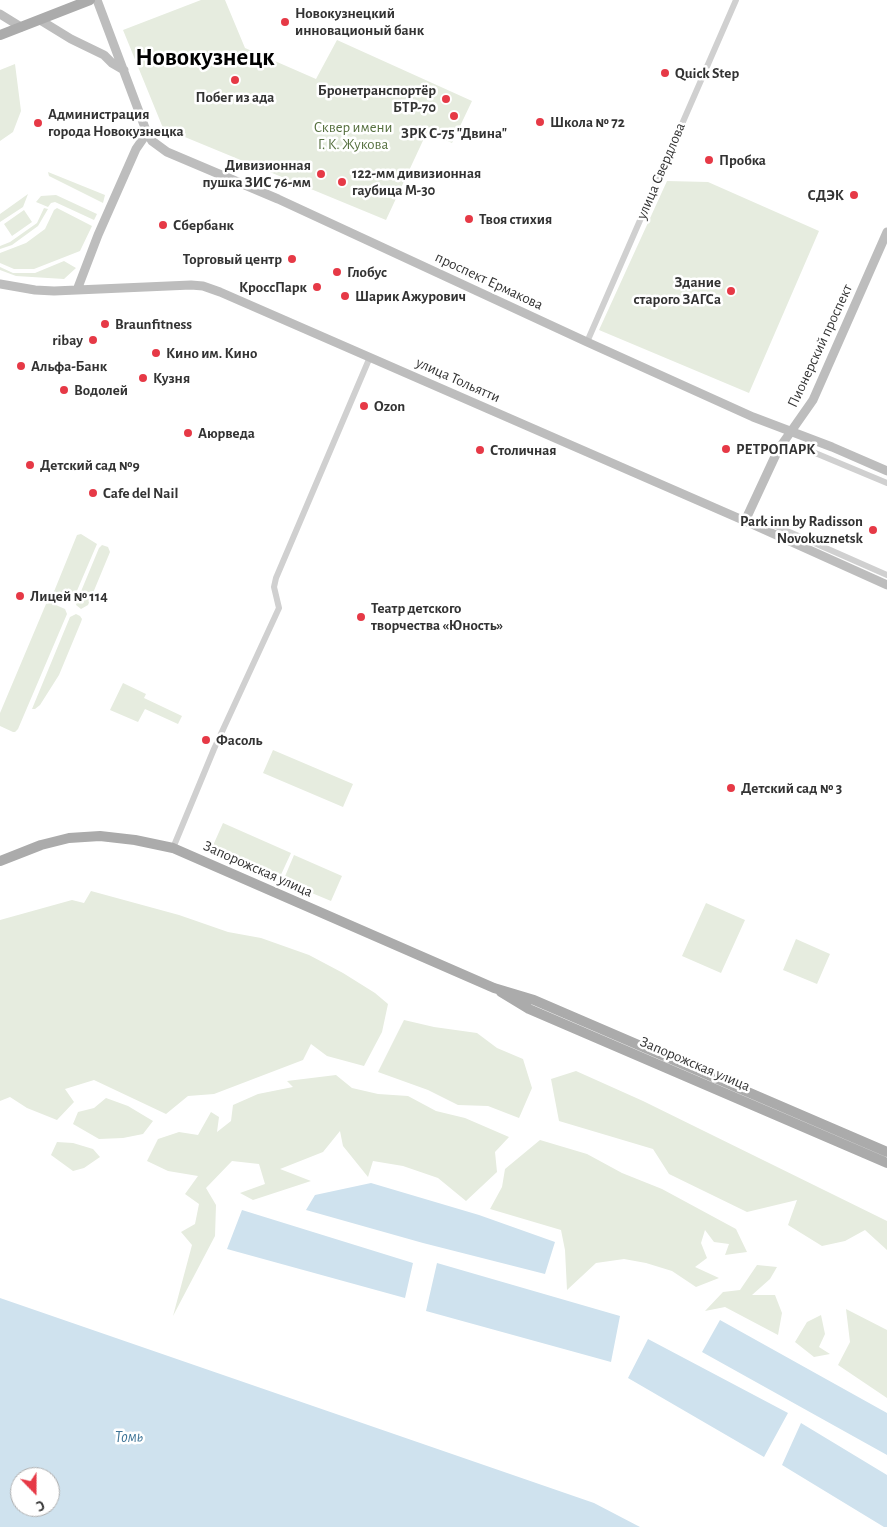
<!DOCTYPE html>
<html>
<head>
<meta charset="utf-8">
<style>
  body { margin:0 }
  #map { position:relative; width:887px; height:1527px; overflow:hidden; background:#fff; font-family:"Alegreya Sans",sans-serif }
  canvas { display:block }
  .north { position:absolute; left:10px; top:1467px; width:50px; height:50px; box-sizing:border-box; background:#fff; border:1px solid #adadad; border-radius:50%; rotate:158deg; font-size:14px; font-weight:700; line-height:20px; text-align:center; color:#333 }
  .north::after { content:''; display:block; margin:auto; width:18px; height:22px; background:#e63946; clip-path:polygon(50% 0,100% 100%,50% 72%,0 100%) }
</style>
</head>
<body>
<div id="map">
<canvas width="887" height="1527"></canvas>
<div class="north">С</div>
</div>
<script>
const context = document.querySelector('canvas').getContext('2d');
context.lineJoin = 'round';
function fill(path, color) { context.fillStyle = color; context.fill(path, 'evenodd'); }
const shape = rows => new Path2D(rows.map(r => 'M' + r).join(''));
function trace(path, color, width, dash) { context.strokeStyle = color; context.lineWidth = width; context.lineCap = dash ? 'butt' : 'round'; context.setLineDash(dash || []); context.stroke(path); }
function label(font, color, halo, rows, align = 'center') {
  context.font = font + ' "Alegreya Sans",sans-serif'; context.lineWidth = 5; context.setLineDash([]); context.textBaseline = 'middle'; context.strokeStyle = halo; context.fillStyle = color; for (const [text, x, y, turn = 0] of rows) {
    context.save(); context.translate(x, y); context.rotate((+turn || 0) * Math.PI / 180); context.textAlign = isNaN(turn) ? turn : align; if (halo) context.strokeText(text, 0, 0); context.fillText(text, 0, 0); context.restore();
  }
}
const green = shape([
  [201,0,225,0,245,48,316,79,337,40,472,101,452,143,427,132,386,220,163,128,123,30],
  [15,64,21,111,13,132,0,141,0,70],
  [48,172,105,195,103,203,49,176],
  [667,181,708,182,819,231,749,393,599,330],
  [28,194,23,207,0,222,0,214],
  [56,195,97,214,94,220,55,202,51,203,48,207,36,202,41,196],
  [44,208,48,209,38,226,12,245,0,249,0,246,10,242,37,223],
  [57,208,92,226,80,251,34,269,14,269,0,263,0,253,26,243,45,229,54,210],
  [24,210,32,222,12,236,4,224],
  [64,261,76,268,64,279,16,276,0,270,0,267,13,273,35,273],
  [81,534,97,544,73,600,68,603,57,598,53,594,77,535],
  [102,545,108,547,110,552,88,605,81,609,76,605,77,601,99,548],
  [49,602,65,609,67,614,18,729,15,732,13,732,0,726,0,713,46,604],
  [76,614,80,616,82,619,81,622,59,675,40,705,35,709,32,709,70,617],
  [123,683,146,694,144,698,182,716,178,724,145,709,138,722,110,710],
  [273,750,353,784,343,807,263,773],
  [223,823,291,853,279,879,211,850],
  [294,855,342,876,331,901,283,881],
  [91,891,179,915,228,932,261,938,309,955,343,973,375,993,388,1004,382,1032,364,1066,327,1056,311,1044,303,1060,214,1094,188,1096,166,1114,94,1080,65,1089,74,1102,57,1120,27,1108,10,1097,0,1101,0,920,72,900,84,903],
  [706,903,745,920,721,973,682,956],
  [796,939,830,954,817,984,783,970],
  [404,1020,434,1027,477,1033,497,1048,523,1059,532,1088,519,1118,488,1106,458,1105,428,1090,378,1072],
  [576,1071,643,1101,887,1221,887,1250,865,1230,845,1241,822,1246,788,1225,797,1200,747,1212,669,1174,653,1149,559,1121,551,1079],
  [336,1075,352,1088,378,1094,408,1096,436,1111,465,1118,509,1137,495,1152,497,1172,466,1201,438,1178,403,1166,373,1161,368,1177,343,1146,340,1131,323,1152,280,1169,311,1181,253,1200,240,1193,265,1184,259,1164,232,1161,206,1188,216,1205,215,1236,173,1316,192,1245,181,1232,195,1224,199,1204,185,1194,198,1176,168,1171,147,1161,158,1139,179,1132,198,1135,211,1112,219,1117,217,1132,231,1121,233,1105,258,1094,293,1087,287,1081],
  [106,1098,128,1106,153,1121,143,1134,123,1138,99,1139,73,1124,78,1112,94,1108],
  [540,1140,587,1154,622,1173,662,1189,736,1229,747,1252,725,1255,729,1244,714,1242,705,1230,701,1243,707,1258,695,1267,719,1278,696,1287,672,1271,646,1263,624,1259,596,1263,567,1290,565,1250,561,1230,490,1209,502,1187,505,1169],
  [57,1142,73,1143,93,1149,100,1157,84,1168,73,1171,51,1155],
  [757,1265,777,1267,770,1279,752,1295,775,1295,782,1313,778,1335,725,1307,705,1311,723,1292,740,1290],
  [846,1309,887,1330,887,1398,838,1365,850,1342],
  [821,1315,825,1334,819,1347,830,1354,814,1357,795,1342,807,1322]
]);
const water = shape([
  [371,1183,479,1215,555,1242,545,1274,423,1243,306,1210,315,1195],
  [242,1210,413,1263,405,1298,227,1249],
  [437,1263,620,1316,611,1362,426,1311],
  [0,1298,594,1503,640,1527,0,1527],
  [20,1477,50,1477,50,1507,20,1507],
  [720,1320,887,1413,887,1455,702,1352],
  [648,1339,788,1413,764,1457,628,1378],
  [801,1423,887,1475,887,1527,884,1527,782,1465]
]);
const street = shape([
  [587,342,736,0],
  [808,450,887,483],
  [769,523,887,575],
  [173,848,214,749,279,608,274,587,276,578,370,357]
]);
const secondary = shape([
  [97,0,147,133,152,141,167,152,278,199,587,342,753,417,832,447,887,471],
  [0,14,21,27],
  [40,20,71,39,104,55,112,63,124,70],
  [0,284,35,290,54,291,191,285,203,286,220,292,745,521,887,585],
  [77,290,98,235,136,149,147,133],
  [745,521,778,450,813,400,887,232]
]);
const primary = shape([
  [0,35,90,0],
  [0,861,41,845,69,838,100,836,135,840,173,848,494,988,534,1000,887,1152],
  [501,992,529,1009,887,1163]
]);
const markers = [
  [285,22,5,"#e63946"],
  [665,73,5,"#e63946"],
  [235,80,5,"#e63946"],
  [446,99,5,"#e63946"],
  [454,116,5,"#e63946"],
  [540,122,5,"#e63946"],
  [38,123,5,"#e63946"],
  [709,160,5,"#e63946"],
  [321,174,5,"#e63946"],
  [342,182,5,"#e63946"],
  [854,195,5,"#e63946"],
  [469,219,5,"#e63946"],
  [163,225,5,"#e63946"],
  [292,259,5,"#e63946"],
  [337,272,5,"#e63946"],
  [317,287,5,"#e63946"],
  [731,291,5,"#e63946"],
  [345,296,5,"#e63946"],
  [105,324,5,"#e63946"],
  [93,340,5,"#e63946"],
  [156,353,5,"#e63946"],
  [21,366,5,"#e63946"],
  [143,378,5,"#e63946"],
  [64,390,5,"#e63946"],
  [364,406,5,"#e63946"],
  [188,433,5,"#e63946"],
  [726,449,5,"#e63946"],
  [480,450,5,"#e63946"],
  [30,465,5,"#e63946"],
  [93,493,5,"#e63946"],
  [873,530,5,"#e63946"],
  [20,596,5,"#e63946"],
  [361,617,5,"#e63946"],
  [206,740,5,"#e63946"],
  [731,788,5,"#e63946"]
];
const poiNames = [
  ["Новокузнецкий",295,13],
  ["инновационый банк",295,30],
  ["Quick Step",675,73],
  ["Бронетранспортёр",436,90,"right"],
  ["БТР-70",436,107,"right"],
  ["Побег из ада",235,97,"center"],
  ["Администрация",48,114],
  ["города Новокузнецка",48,131],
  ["Школа № 72",550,122],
  ["ЗРК С-75 \"Двина\"",454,133,"center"],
  ["Пробка",719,160],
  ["Дивизионная",311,165,"right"],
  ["пушка ЗИС 76-мм",311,182,"right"],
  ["122-мм дивизионная",352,173],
  ["гаубица М-30",352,190],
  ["СДЭК",844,195,"right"],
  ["Твоя стихия",479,219],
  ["Сбербанк",173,225],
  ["Торговый центр",282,259,"right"],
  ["Глобус",347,272],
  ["Здание",721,282,"right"],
  ["старого ЗАГСа",721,299,"right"],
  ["КроссПарк",307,287,"right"],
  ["Шарик Ажурович",355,296],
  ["Braunfitness",115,324],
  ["ribay",83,340,"right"],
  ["Кино им. Кино",166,353],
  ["Альфа-Банк",31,366],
  ["Кузня",153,378],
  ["Водолей",74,390],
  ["Ozon",374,406],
  ["Аюрведа",198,433],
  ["РЕТРОПАРК",736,449],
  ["Столичная",490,450],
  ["Детский сад №9",40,465],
  ["Cafe del Nail",103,493],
  ["Park inn by Radisson",863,521,"right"],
  ["Novokuznetsk",863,538,"right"],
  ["Лицей № 114",30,596],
  ["Театр детского",371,608],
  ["творчества «Юность»",371,625],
  ["Фасоль",216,740],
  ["Детский сад № 3",741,788]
];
const parkNames = [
  ["Сквер имени",353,127],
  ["Г. К. Жукова",353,144]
];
const streetNames = [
  ["улица Свердлова",661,171,-67],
  ["проспект Ермакова",489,281,25],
  ["Пионерский проспект",820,346,-65],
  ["улица Тольятти",458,380,24],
  ["Запорожская улица",258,869,24],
  ["Запорожская улица",695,1064,23]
];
const waterNames = [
  ["Томь",129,1437]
];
const townNames = [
  ["Новокузнецк",205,57]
];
fill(green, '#e6ecdf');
fill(water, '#cfe2ee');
trace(street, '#d0d0d0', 6);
trace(secondary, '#bdbdbd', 9);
trace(primary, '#ababab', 10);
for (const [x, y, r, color] of markers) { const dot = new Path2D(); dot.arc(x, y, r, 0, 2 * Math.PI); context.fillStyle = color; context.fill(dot); trace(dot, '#fff', 2); }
label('bold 15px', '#333', '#fff', poiNames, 'left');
label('15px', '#56703f', '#fff', parkNames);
label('15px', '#333', '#fff', streetNames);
label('italic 16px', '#3f7597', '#fff', waterNames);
label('bold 25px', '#000', '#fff', townNames);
</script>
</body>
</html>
